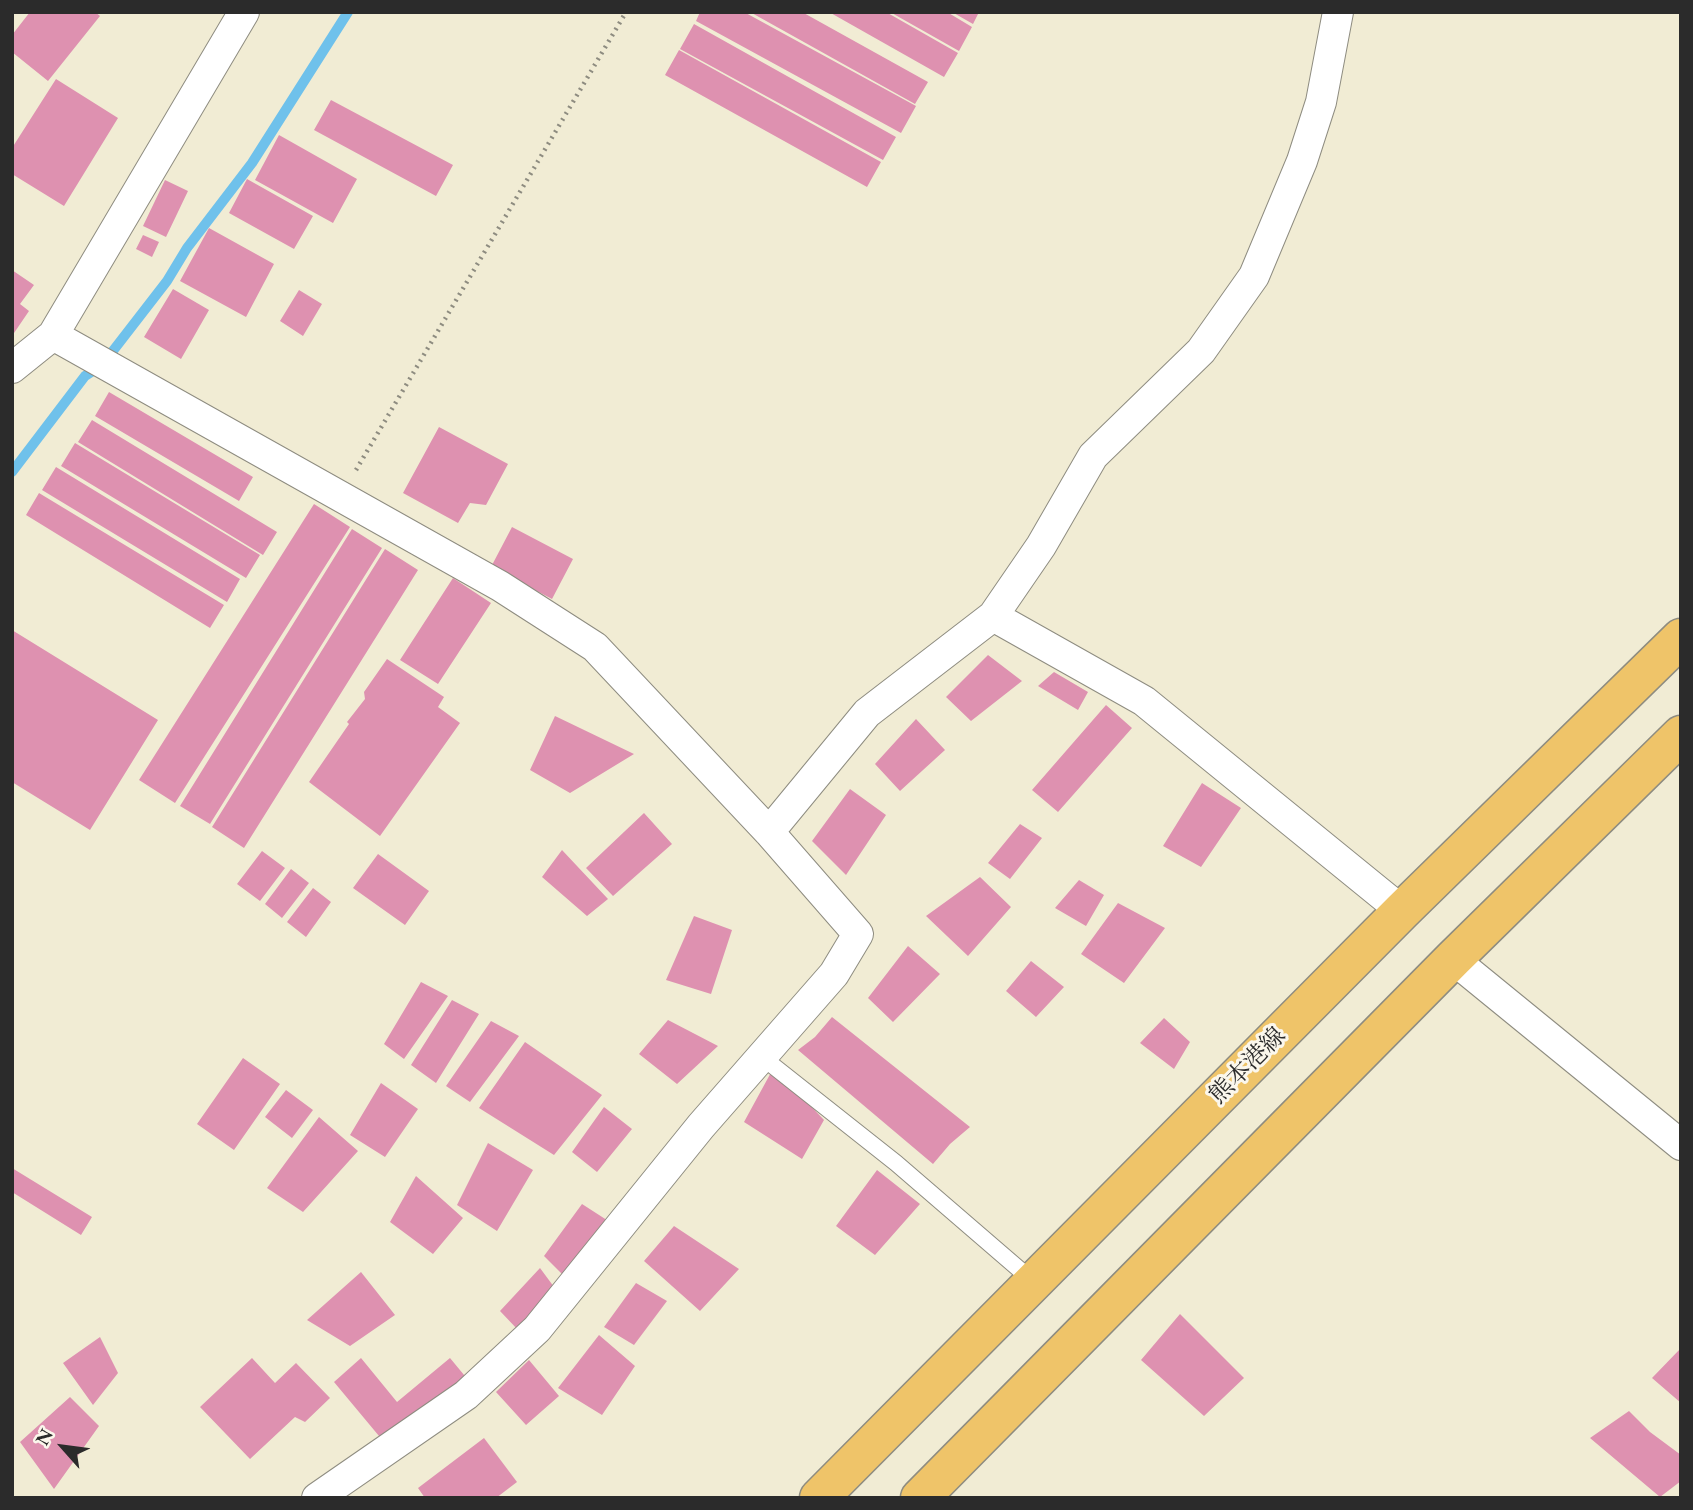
<!DOCTYPE html>
<meta charset="utf-8">
<style>
body{margin:0}
#map{position:relative;width:1693px;height:1510px;overflow:hidden;background:#f1ecd4;font-family:"EB Garamond",serif}
canvas{display:block}
.frame{position:absolute;inset:0;border:14px solid #2b2b2b;pointer-events:none}
.north{position:absolute;left:28px;top:1412px;width:70px;height:70px;-webkit-text-stroke:5px #fbf7ec;paint-order:stroke;rotate:298deg;font-size:19px;font-weight:700;line-height:28px;text-align:center;color:#2b2b2b}
.north::after{content:'';display:block;margin:auto;width:24px;height:32px;background:#2b2b2b;clip-path:polygon(50% 0,100% 100%,50% 72%,0 100%)}
</style>
<div id="map">
<canvas width="1693" height="1510"></canvas>
<div class="frame"></div>
<div class="north">N</div>
</div>
<script>
const ctx = document.querySelector('canvas').getContext('2d');
ctx.lineJoin = 'round';
function strokePath(path, color, width, dash) { ctx.strokeStyle = color; ctx.lineWidth = width; ctx.lineCap = dash ? 'butt' : 'round'; ctx.setLineDash(dash || []); ctx.stroke(path); }
function fillPath(path, color) { ctx.fillStyle = color; ctx.fill(path, 'evenodd'); }
function write(font, color, halo, rows, align = 'center') {
  ctx.font = font + ' "EB Garamond","Noto Serif JP",serif'; ctx.lineWidth = 6; ctx.setLineDash([]); ctx.textBaseline = 'middle'; ctx.strokeStyle = halo; ctx.fillStyle = color; for (const [text, x, y, turn = 0] of rows) {
    ctx.save(); ctx.translate(x, y); ctx.rotate((+turn || 0) * Math.PI / 180); ctx.textAlign = isNaN(turn) ? turn : align; if (halo) ctx.strokeText(text, 0, 0); ctx.fillText(text, 0, 0); ctx.restore();
  }
}
const stream = new Path2D(`
 M12,472l73,-96 17,-11 65,-84 20,-33 65,-85 96,-151`);
const building = new Path2D(`
 M30,12h65l5,4 -52,65 -36,-29v-17z
 M700,12h44l172,94 -15,27 -205,-112z
 M750,12h52l126,70 -13,22z
 M829,12h57l72,41 -14,24z
 M890,12h57l25,15 -13,24z
 M952,12h27l-6,12z
 M694,24l202,113 -13,23 -203,-111z
 M679,50l202,112 -14,25 -202,-112z
 M56,79l62,39 -54,88 -52,-32v-26z
 M331,100l122,65 -17,31 -122,-66z
 M279,135l78,44 -24,44 -78,-43z
 M247,179l66,37 -19,33 -65,-36z
 M165,180l23,11 -22,46 -23,-11z
 M209,228l65,36 -28,53 -66,-36z
 M143,235l16,7 -7,15 -16,-8z
 M12,270l22,15 -14,19 9,7 -17,25z
 M173,289l36,21 -28,49 -37,-22z
 M299,290l23,14 -19,32 -23,-15z
 M109,392l144,85 -14,24 -144,-85z
 M92,420l185,112 -14,23 -185,-113z
 M439,427l69,37 -22,41 -16,-2 -12,20 -55,-30z
 M75,443l185,112 -14,23 -185,-112z
 M56,467l184,112 -13,23 -185,-112z
 M39,493l185,112 -14,23 -184,-113z
 M314,504l36,23 -175,276 -36,-23z
 M512,527l61,32 -21,40 -61,-32z
 M352,529l30,19 -172,276 -30,-18z
 M385,549l33,21 -174,278 -32,-21z
 M453,578l38,25 -53,81 -38,-24z
 M12,630l146,90 -68,110 -78,-48z
 M988,655l34,26 -51,40 -25,-24z
 M387,659l57,38 -6,10 22,16 -80,113 -71,-54 40,-58 -2,-2 18,-23 -1,-7z
 M1054,672l34,20 -10,18 -40,-24z
 M1106,705l26,23 -74,84 -26,-22z
 M555,716l79,38 -64,39 -40,-23z
 M916,719l29,31 -45,41 -25,-27z
 M1202,783l39,25 -40,59 -38,-21z
 M850,789l36,26 -40,60 -34,-34z
 M644,813l28,31 -59,52 -27,-28z
 M1020,824l22,14 -32,41 -22,-16z
 M562,850l46,49 -21,17 -45,-39z
 M262,851l23,17 -25,33 -23,-17z
 M378,854l51,37 -24,34 -52,-37z
 M291,869l18,14 -27,35 -17,-14z
 M980,877l31,30 -43,49 -42,-40z
 M1079,880l25,15 -18,31 -31,-18z
 M313,888l18,14 -25,35 -19,-15z
 M1118,903l47,25 -41,55 -43,-29z
 M694,916l38,14 -21,64 -45,-14z
 M908,946l32,28 -47,48 -25,-24z
 M1031,961l33,26 -28,30 -30,-26z
 M421,982l27,14 -44,63 -20,-15z
 M452,1000l27,14 -43,69 -25,-18z
 M832,1017l138,110 -20,17 -17,20 -135,-114 17,-13z
 M1164,1018l26,24 -16,27 -34,-26z
 M668,1020l50,26 -41,38 -38,-30z
 M491,1021l28,15 -49,66 -24,-16z
 M525,1042l77,53 -48,60 -75,-47z
 M243,1058l37,26 -46,66 -37,-26z
 M774,1067l50,53 -22,39 -58,-37z
 M381,1083l37,26 -33,48 -35,-22z
 M286,1090l27,20 -21,28 -27,-21z
 M604,1107l28,22 -35,43 -25,-20z
 M319,1117l39,34 -55,61 -36,-24z
 M488,1143l45,27 -36,61 -40,-26z
 M12,1168l80,49 -11,18 -69,-43z
 M877,1170l43,34 -45,51 -39,-29z
 M416,1176l47,42 -30,36 -43,-32z
 M582,1204l31,20 -46,55 -23,-23z
 M674,1226l65,43 -39,42 -56,-50z
 M540,1268l17,23 -38,40 -19,-20z
 M361,1272l34,43 -45,31 -43,-26z
 M636,1283l31,18 -33,44 -30,-18z
 M1180,1314l64,64 -40,38 -63,-56z
 M599,1335l36,31 -33,49 -44,-27z
 M100,1337l18,36 -25,32 -30,-42z
 M1681,1348v55l-29,-25z
 M252,1358l23,25 21,-20 34,35 -25,24 -10,-5 -45,42 -50,-52z
 M361,1358l36,44 53,-44 19,23 -80,67 -55,-66z
 M529,1360l30,36 -33,29 -30,-33z
 M70,1397l29,29 -45,63 -34,-47z
 M1629,1411l21,21 31,23v26l-21,16 -70,-59z
 M484,1438l33,44 -21,16h-71l-7,-10z`);
const path = new Path2D(`
 M356,470l270,-458`);
const service = new Path2D(`
 M762,1057l134,106 138,119`);
const minor = new Path2D(`
 M53,335l447,251 95,61 174,185 89,102 -24,40 -133,152 -164,203 -71,66 -149,103
 M12,368l41,-33 191,-323
 M993,616l151,85 258,210
 M769,832l98,-119 126,-97 48,-70 52,-90 108,-105 53,-75 48,-115 19,-59 17,-90
 M1453,959l228,186`);
const primary = new Path2D(`
 M819,1498l583,-587 279,-273
 M920,1498l533,-539 228,-224`);
const streetNames = [
 ["熊本港線",1248,1066,-45]
];
strokePath(stream, '#6fc1eb', 10);
fillPath(building, '#de91b0');
strokePath(service, '#8e8c80', 18);
strokePath(minor, '#8e8c80', 32);
strokePath(primary, '#8e8c80', 41);
strokePath(path, '#8e8c80', 4.5, [2, 5]);
strokePath(service, '#fff', 16);
strokePath(minor, '#fff', 30);
strokePath(primary, '#efc469', 38);
write('24px', '#2b2b2b', '#fbf7ec', streetNames);
</script>
